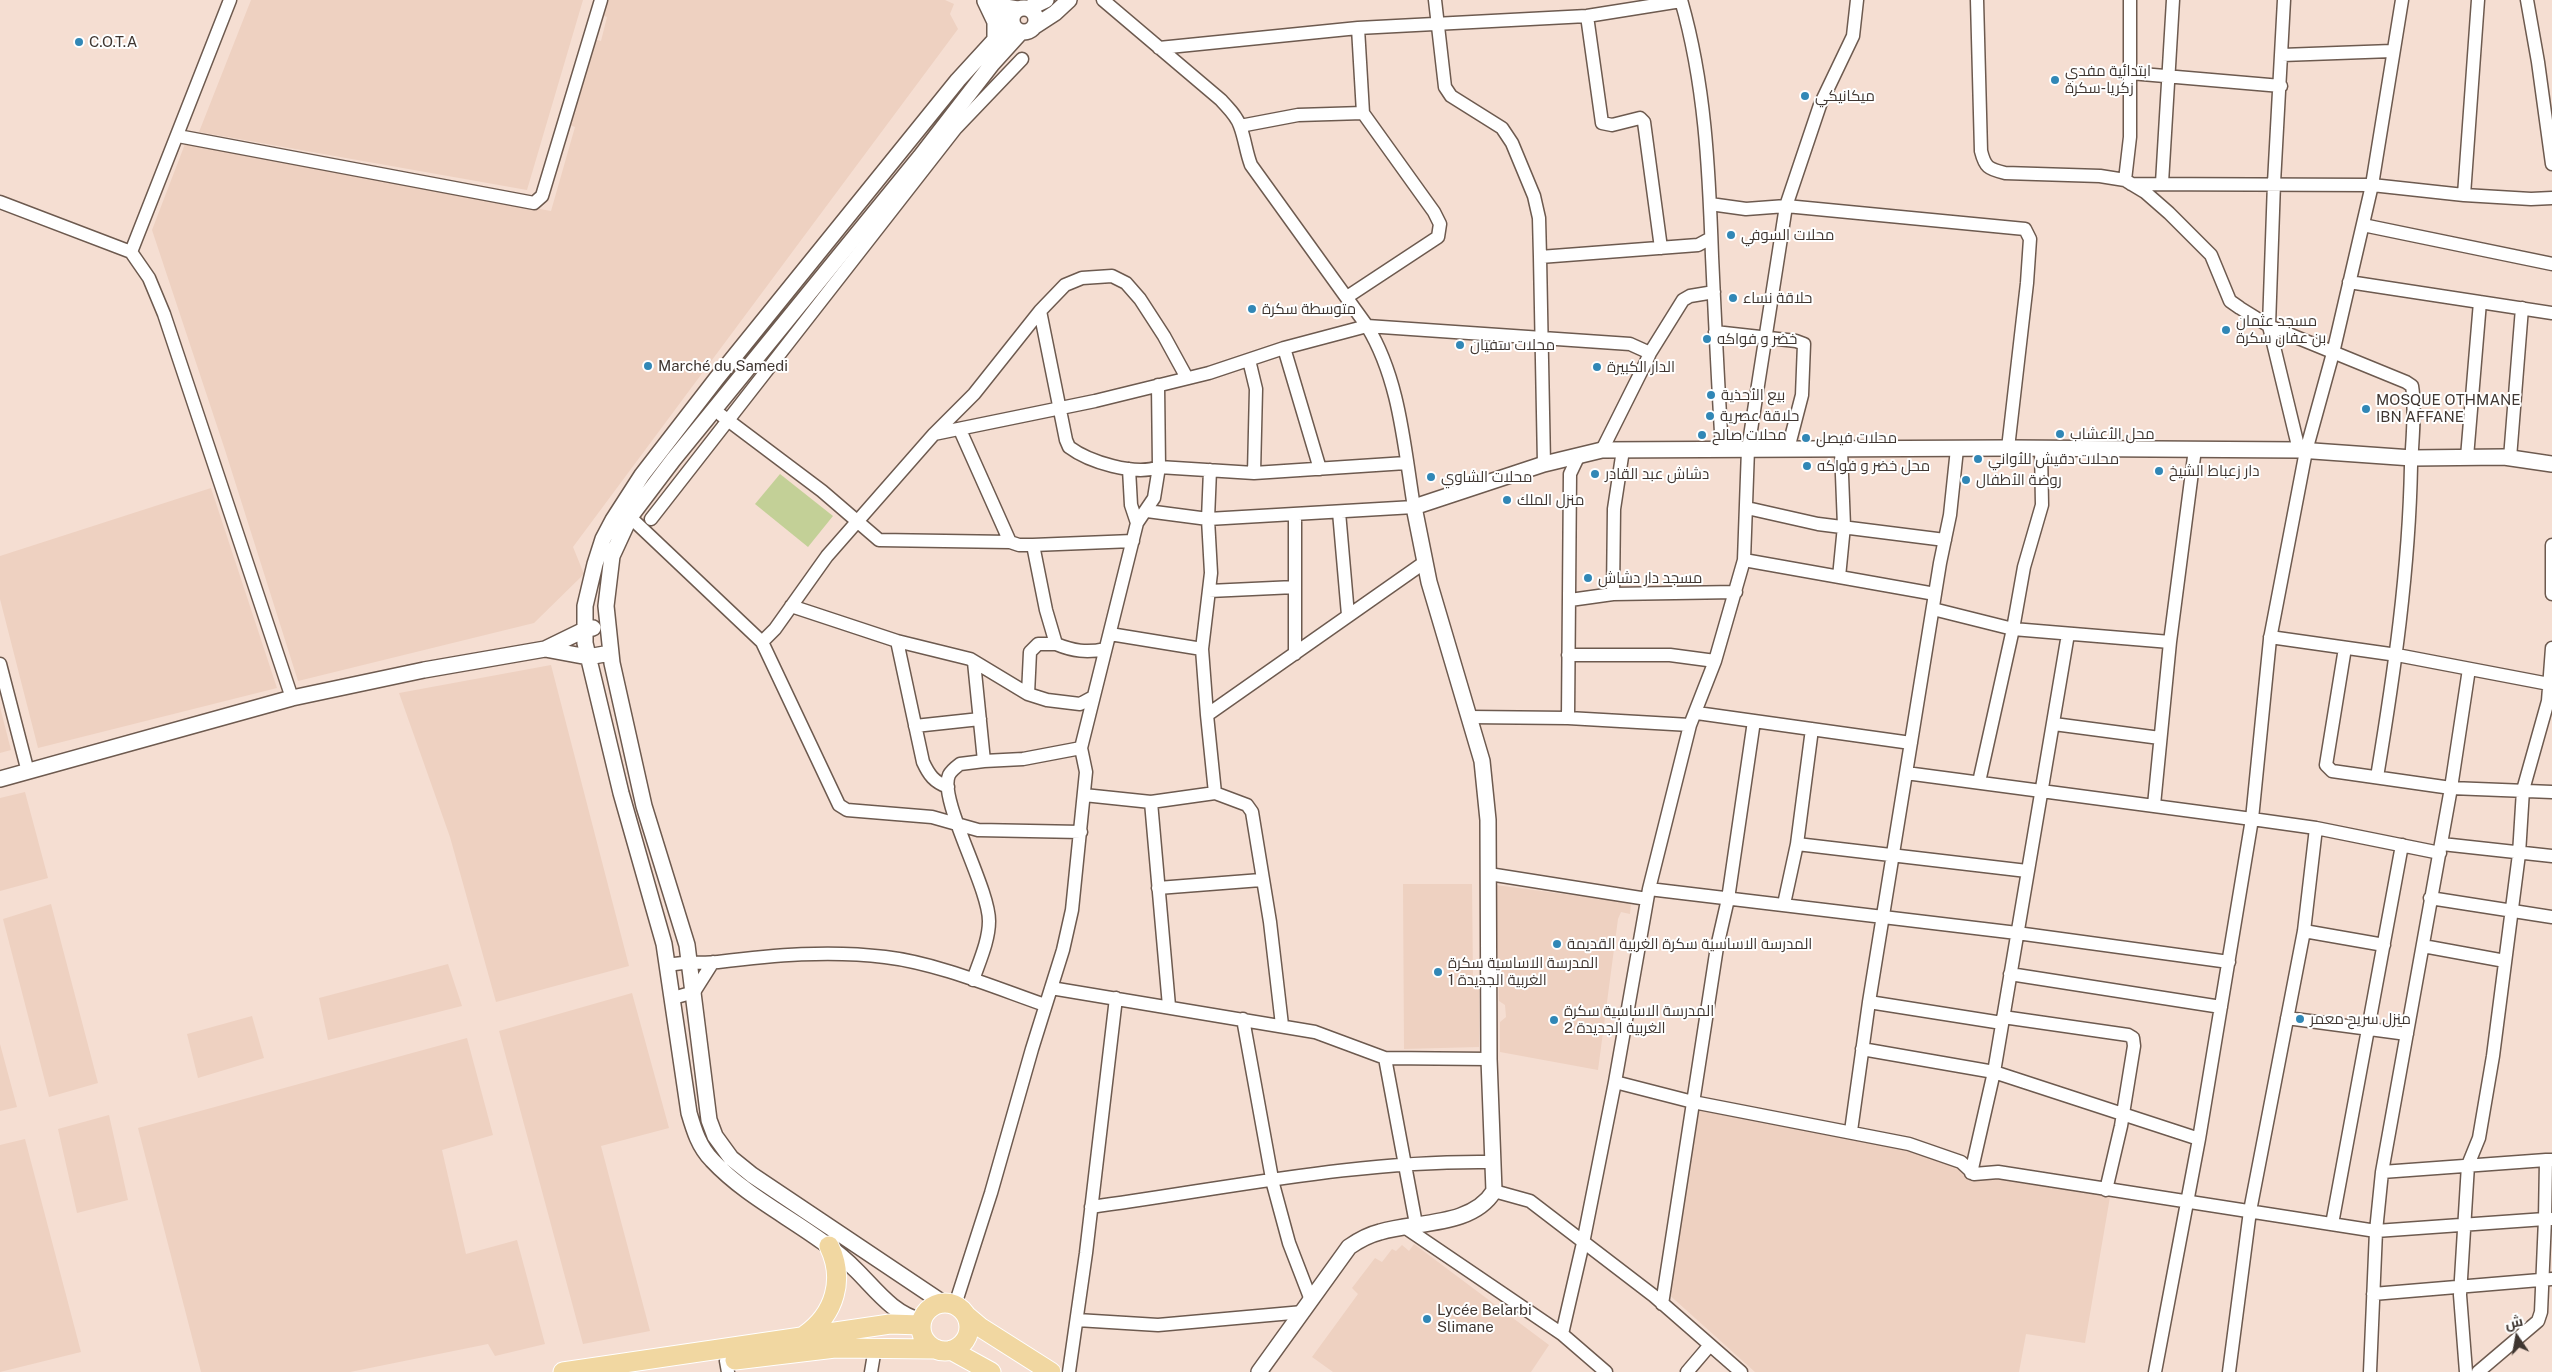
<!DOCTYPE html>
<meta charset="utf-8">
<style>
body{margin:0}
#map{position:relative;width:2552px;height:1372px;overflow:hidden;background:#f5ded2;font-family:"Public Sans",Cairo,sans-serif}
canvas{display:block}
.north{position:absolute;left:2492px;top:1312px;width:50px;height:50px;-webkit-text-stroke:4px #fff;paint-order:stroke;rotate:348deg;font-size:14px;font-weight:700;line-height:20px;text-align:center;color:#3f3631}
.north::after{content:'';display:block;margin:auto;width:18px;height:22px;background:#3f3631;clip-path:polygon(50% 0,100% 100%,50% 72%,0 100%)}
</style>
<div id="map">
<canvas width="2552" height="1372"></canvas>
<div class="north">ش</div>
</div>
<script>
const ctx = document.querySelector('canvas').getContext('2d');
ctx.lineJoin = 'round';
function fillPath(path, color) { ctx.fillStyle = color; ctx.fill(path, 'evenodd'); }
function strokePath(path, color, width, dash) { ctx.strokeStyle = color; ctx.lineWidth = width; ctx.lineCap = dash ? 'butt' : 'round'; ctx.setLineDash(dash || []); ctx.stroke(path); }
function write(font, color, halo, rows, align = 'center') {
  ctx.font = font + ' "Public Sans",Cairo,sans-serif'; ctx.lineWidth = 4; ctx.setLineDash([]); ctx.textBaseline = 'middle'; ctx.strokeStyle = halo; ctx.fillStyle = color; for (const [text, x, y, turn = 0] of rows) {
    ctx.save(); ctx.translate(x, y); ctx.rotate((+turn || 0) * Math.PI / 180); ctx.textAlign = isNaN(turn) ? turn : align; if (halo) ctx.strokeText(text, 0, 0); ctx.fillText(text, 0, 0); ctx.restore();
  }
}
const built = new Path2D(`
 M251,0h332l-56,190 -328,-58z
 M602,0h343l9,4 -4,10 8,15 -385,518 11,27 -50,49 -236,58 -73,-231 -73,-220 33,-86 366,67 24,-84 -9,-3 24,-86 11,3 6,-24 -9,-3z
 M211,488l66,200 -239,60 -38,-149v-43z
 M551,665l78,301 -133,36 -46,-165 -51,-144z
 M0,707l11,43 -11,3z
 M25,792l23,86 -48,13v-93z
 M1403,884h69l1,97 6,6v60l-75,2z
 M1496,885l135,18 -1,11 -9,-2 -3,7 -20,151 -98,-18v-30l6,-5 -1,-12 -6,-4z
 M51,904l47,179 -49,14 -46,-178z
 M448,964l14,42 -134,34 -9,-42z
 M632,993l37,135 -68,18 49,185 -67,13 -84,-313z
 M252,1016l12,42 -66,20 -11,-44z
 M467,1038l26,97 -51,15 24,104 51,-14 28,104 -50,12 -7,-12 -138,28h-149l-63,-244z
 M0,1044l17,63 -17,4z
 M1696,1105l152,27 116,33 3,9 144,17 -26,152 -59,-9 -7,38h-264l-90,-81z
 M109,1115l19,85 -51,13 -19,-84z
 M25,1139l56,213 -81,20v-227z
 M1414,1244l135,101 -18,27h-198l-21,-15 46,-63 -6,-6 23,-30 7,4 10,-13 4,2 6,-6 7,6z`);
const green = new Path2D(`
 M780,474l53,42 -25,31 -53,-43z`);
const minor = new Path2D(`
 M1103,0l118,100c7,8 16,16 19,26 5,13 6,26 11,39l116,161c33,54 37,121 47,181l-206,12 -61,-8
 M1435,0l10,87 6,9 51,32 10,15 22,53 5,22 1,39 4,207
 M1681,0c24,83 28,169 31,256 3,64 6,129 10,193
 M1977,0l4,151c4,16 7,18 24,22l95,3 25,4 20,12 24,21 42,42 19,46 10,7 29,18 137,56 6,4c4,23 0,56 -1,80 -2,105 -17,208 -34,311
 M2284,0l-10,183 -5,143 30,124
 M2527,0l11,62 14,102
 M987,2l16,13 9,4
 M992,6l11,-1 18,3
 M1587,16l15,107 10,2 28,-7 4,4 17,126
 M1159,48l199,-20 229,-12 94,-15
 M2282,55l110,-4
 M2130,73l151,13
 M1240,126l58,-11 65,-2
 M178,136l356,67 8,-7 59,-196
 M2125,180l5,-43v-137
 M2162,183l11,-183
 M2131,184l241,1 92,10 67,4 21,-1
 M2464,195l14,-195
 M0,202l131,50 18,26 15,36 128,384
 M1710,204l36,5 40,-3 239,23 5,10 -3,44 -19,165
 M2363,225l189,39
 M131,252l99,-252
 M1540,257l158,-12 13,-7
 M2349,282l203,31
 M1347,297l91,-60 2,-13 -6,-12 -71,-99 -5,-85
 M1040,311l26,129 3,7c20,15 66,29 90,20l95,6 152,-10
 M1715,332l81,9 8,3 -2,51 -14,54
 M1284,348l36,121
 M1650,353l33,-53 7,-4 24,-4
 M1249,360l7,29 -2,84
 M721,415l101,76 57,49 131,2
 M960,430l50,112 9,3h14l13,65 10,34c17,7 31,9 49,5
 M934,434l40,-40 66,-83 25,-26 17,-7 30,-2 14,7 14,16 24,37 23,42
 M2467,457l13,-155
 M2510,458l12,-150
 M1129,469l2,36 6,18
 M1210,470l-2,49 3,54 -9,76 5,66 218,-153
 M1747,508l71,16 127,16
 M1339,512l9,103
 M630,517l132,125 13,-13 52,-73 107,-122 161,-33 114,-28 75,-25 83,-22 263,18 20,9 -4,9 -44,88
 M651,519l305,-391 66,-69
 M1033,545l100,-4
 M2552,545v49
 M1744,560l191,34
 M1839,577l5,-51 -3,-76
 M1209,591l86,-4
 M1613,594l1,-85 9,-59
 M1570,600l43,-6 123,-2
 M791,606l106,35 73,18 58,35 19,6 33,4 13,-7
 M1933,609l80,20 157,13
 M1110,634l92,15
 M2270,637l127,18 152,29
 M897,641l26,121c6,13 11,20 25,25
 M762,642l77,163 8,5 85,7 46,13 103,2
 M2345,648l-19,117 6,6 119,17 18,-119
 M1295,654v-139
 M1568,655h102l45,6
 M974,662l10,99 39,-2 58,-11
 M0,664l28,108
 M1028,694l2,-42 8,-8h18
 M1697,713l214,30
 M1207,715l8,78
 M1469,717l99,1 122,7
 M1568,718l2,-244 9,-19
 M2054,724l106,14
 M915,726l65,-7
 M1906,773l346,46 64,9 124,25
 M1979,782l34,-153 11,-62 18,-62 -1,-57
 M1084,795l67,7 64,-9 32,12 5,7 18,110 12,103
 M1151,802l18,204
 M2154,805l16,-163 25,-193
 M1797,844l230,27
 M2442,844l110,12
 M1489,874l158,25
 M1158,888l103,-8
 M1649,889l368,44 212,29
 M2430,898l122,19
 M1784,904l13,-60 15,-115
 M2304,931l80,14
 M2423,946l82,15
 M669,965c18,-4 32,-1 49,-3 56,-7 111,-12 167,-5 52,6 111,31 160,48
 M2010,974l211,33
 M973,980c6,-18 16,-39 16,-59 0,-34 -51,-122 -40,-146 2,-4 7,-8 11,-11l24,-3
 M1051,988l264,44 70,26 31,166
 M673,998l21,-6 19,-30
 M1869,1002l133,21
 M2003,1017l125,18 5,3 1,8 -13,80 -15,64
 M2287,1018l120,16
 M1243,1019l30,165 16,59 22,57
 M1862,1049l132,23 205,67
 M1385,1058l104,1
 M1615,1082l78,20 216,42 52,18 13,12 24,-2 378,59 169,-12 1,-59h6
 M1851,1131l18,-129 71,-439 10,-48 7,-66
 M2382,1172l164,-12
 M1971,1173l23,-101 74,-438
 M1494,1191l36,10 124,95 87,76
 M1091,1207c133,-18 266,-47 400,-45
 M2332,1224l70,-379
 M1403,1226l159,108 44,38
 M2373,1294l179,-15
 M1662,1304l55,-357 11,-48 26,-178
 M955,1305l36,-112 41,-144 31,-99 9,-40 14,-138 -5,-24 56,-225 17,-25 5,-31 -1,-82
 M1077,1320l81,5 145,-13
 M1562,1334l21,-91 32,-161 34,-193 41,-164 25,-64 29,-101 4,-111 38,-243 34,-101 33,-69 4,-36
 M726,1361l2,11
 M871,1372l4,-24
 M1069,1372l17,-119 30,-255
 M1687,1372l23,-27
 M2155,1372l44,-233 53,-320 18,-180 36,-188 27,-98 39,-168 30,-185
 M2229,1372l21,-161 54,-280 12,-103
 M2370,1372l6,-141 6,-59 69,-384 101,4
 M2466,1372l-6,-77 8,-130 11,-27 14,-82 26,-202 4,-64 25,-89 4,-53
 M2478,1372l60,-51 3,-9 4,-93h7`);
const tertiary = new Path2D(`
 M985,1l10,21v16
 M1012 20a12 12 0 1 1 24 0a12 12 0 1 1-24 0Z
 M1029,8l17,-8
 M1035,26l20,-13 14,-13
 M545,649l43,8 22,-4
 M0,779l292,-81 132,-28 121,-21 39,-19 9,-2
 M943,1303l-191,-128 -21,-17 -16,-22 -6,-16 -22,-175 -43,-139 -32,-143 -6,-57 6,-50 18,-39 43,-57 247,-303 72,-93 29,-32
 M922,1321c-29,-7 -45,-30 -65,-50 -43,-44 -103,-66 -145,-111 -13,-13 -18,-30 -23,-47l-25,-169 -43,-151 -36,-150v-37l10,-42 8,-25 10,-19 29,-45 75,-97 241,-298 54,-59
 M1259,1372l90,-125c10,-7 19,-12 31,-15 36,-11 92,-5 114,-41l-5,-132 -1,-239 -6,-59 -53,-179 -15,-75 130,-43 58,-14 406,-2 291,2 113,8 92,-1 48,7`);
const primary = new Path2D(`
 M921 1327a24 24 0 1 1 48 0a24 24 0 1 1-48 0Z
 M967,1316l13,11 71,45
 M805,1335c30,-21 40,-56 24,-89
 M951,1350l40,22
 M735,1360l100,-12 101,1
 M563,1372l327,-48 31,1`);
const markers = [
 [79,42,5,"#3187b6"],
 [2055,80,5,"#3187b6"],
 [1805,96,5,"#3187b6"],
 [1731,235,5,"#3187b6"],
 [1733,298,5,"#3187b6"],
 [1252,309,5,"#3187b6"],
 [2226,330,5,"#3187b6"],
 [1707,339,5,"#3187b6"],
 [1460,345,5,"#3187b6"],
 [648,366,5,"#3187b6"],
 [1597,367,5,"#3187b6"],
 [1711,395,5,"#3187b6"],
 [2366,409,5,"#3187b6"],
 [1710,416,5,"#3187b6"],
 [2060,434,5,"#3187b6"],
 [1702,435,5,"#3187b6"],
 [1806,438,5,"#3187b6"],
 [1978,459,5,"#3187b6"],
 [1807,466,5,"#3187b6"],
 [2159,471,5,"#3187b6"],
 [1595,474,5,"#3187b6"],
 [1431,477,5,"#3187b6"],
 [1966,480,5,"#3187b6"],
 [1507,500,5,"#3187b6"],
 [1588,578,5,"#3187b6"],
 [1557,944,5,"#3187b6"],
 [1438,972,5,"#3187b6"],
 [2300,1019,5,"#3187b6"],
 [1554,1020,5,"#3187b6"],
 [1427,1319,5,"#3187b6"]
];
const poiNames = [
 ["C.O.T.A",89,42],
 ["ابتدائية مفدي",2065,71],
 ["زكريا-سكرة",2065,88],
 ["ميكانيكي",1815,96],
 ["محلات السوفي",1741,235],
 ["حلاقة نساء",1743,298],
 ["متوسطة سكرة",1262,309],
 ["مسجد عثمان",2236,321],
 ["بن عفان سكرة",2236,338],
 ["خضر و فواكه",1717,339],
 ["محلات سفيان",1470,345],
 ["Marché du Samedi",658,366],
 ["الدار الكبيرة",1607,367],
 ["بيع الأحذية",1721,395],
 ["MOSQUE OTHMANE",2376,400],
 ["IBN AFFANE",2376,417],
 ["حلاقة عصرية",1720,416],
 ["محل الأعشاب",2070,434],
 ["محلات صالح",1712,435],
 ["محلات فيصل",1816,438],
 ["محلات دقيش للأواني",1988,459],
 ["محل خضر و فواكه",1817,466],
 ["دار زعباط الشيخ",2169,471],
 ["دشاش عبد القادر",1605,474],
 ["محلات الشاوي",1441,477],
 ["روضة الأطفال",1976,480],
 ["منزل الملك",1517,500],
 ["مسجد دار دشاش",1598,578],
 ["المدرسة الاساسية سكرة الغربية القديمة",1567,944],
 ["المدرسة الاساسية سكرة",1448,963],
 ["الغربية الجديدة 1",1448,980],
 ["المدرسة الاساسية سكرة",1564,1011],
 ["الغربية الجديدة 2",1564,1028],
 ["منزل سريح معمر",2310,1019],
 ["Lycée Belarbi",1437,1310],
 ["Slimane",1437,1327]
];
fillPath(built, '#eed1c1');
fillPath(green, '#c3d097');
strokePath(minor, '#6d5a4f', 15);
strokePath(tertiary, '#6d5a4f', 18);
strokePath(primary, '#fff', 21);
strokePath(minor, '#fff', 12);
strokePath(tertiary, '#fff', 15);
strokePath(primary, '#f1d7a1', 19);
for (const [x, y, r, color] of markers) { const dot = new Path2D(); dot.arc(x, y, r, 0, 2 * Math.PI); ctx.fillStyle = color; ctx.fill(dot); strokePath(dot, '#fff', 2); }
write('15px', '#3f3631', '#fff', poiNames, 'left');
</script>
